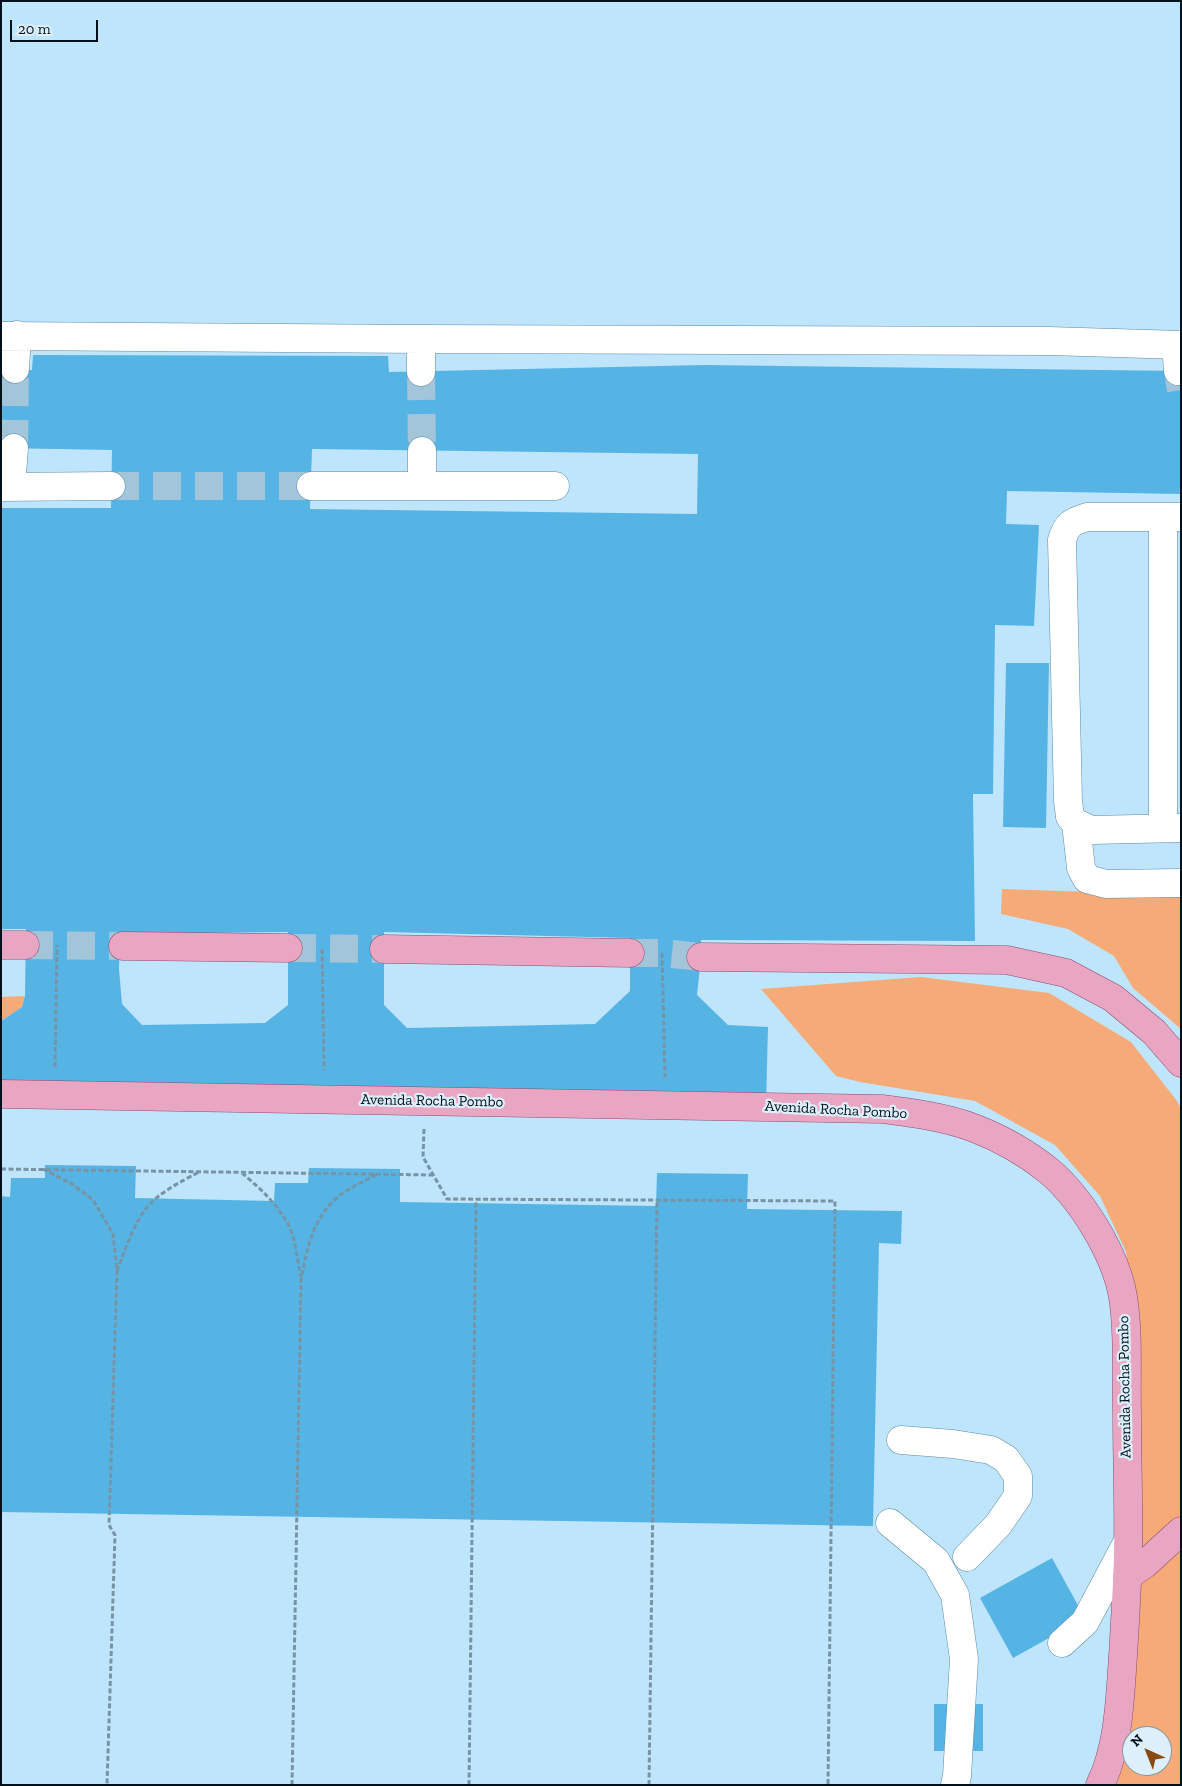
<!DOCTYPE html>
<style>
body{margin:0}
#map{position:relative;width:1182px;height:1786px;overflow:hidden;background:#bee5fc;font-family:"Zilla Slab",serif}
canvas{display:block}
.frame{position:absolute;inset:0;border:2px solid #01101a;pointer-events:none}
.north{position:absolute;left:1122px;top:1726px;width:50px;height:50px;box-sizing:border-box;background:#dceffb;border:1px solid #8496a1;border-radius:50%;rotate:316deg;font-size:14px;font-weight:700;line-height:20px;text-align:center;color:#01101a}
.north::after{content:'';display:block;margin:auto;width:18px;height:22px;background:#8a4913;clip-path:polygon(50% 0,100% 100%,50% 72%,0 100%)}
.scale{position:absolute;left:10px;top:20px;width:88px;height:22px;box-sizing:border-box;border:2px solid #01101a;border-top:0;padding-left:6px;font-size:15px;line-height:18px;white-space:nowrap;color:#01101a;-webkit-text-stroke:4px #dceffb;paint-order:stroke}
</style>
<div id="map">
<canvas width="1182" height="1786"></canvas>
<div class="frame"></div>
<div class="north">N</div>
<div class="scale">20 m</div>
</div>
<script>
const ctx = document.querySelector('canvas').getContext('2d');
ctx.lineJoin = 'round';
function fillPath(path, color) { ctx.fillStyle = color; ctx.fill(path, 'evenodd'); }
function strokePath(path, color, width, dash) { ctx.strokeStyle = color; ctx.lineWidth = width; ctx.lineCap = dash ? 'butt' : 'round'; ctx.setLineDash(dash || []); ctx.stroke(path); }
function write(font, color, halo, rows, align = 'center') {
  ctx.font = font + ' "Zilla Slab",serif'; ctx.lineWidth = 4.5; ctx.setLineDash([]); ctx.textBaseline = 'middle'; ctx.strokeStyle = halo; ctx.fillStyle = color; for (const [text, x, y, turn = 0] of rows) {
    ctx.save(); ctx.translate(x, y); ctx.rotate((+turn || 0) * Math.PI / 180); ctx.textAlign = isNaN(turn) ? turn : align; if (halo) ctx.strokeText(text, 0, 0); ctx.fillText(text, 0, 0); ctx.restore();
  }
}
const green = new Path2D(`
 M1002,889l179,6v134l-48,-41 -19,-32 -46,-27 -67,-15z
 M921,977l128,16 82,49 46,59 4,8v676h-64l11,-73 9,-375 -11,-85 -26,-56 -45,-51 -80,-44 -115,-19 -24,-6 -75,-87zM1132,1736h30v30h-30z
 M25,996l-3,11 -21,14v-24z`);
const building = new Path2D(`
 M33,355l355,1 1,16 315,-7 477,6v123l-174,-3 -1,33 33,1 -5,101 -39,-1 -2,169h-20l2,147 -274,-1v17l-4,38 31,30 40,2 -2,77 -765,-10v-73l21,-14 3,-11 1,-67h-25v-421h110l1,-58 -111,-2v-79l31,1zM312,449l386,5 -1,60 -387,-5zM288,932v73l-23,18 -123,2 -20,-21 -3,-35 1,-35zM384,932l246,6v53l-35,33 -188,4 -23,-23z
 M1006,663h43l-3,165 -43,-1z
 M45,1165l91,1 -1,32 139,3 1,-18h33l1,-15 91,1v33l256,4 1,-33 91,1 -1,35 155,2 -1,33 -22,-1 -6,283 -872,-14v-316l9,1 1,-19h34z
 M1052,1558l33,60 -72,40 -33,-60z
 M934,1704h49v47h-49z`);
const minorTunnel = new Path2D(`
 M1178,371l3,19
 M421,372l1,79
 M14,448l1,-79
 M111,486h200`);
const majorTunnel = new Path2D(`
 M25,945l98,1
 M288,948l96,1
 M630,953h32l39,4`);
const path = new Path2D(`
 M322,949l2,121
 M662,953l3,124
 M55,1067l2,-122
 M424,1129l-1,28 24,42 388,2 -7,584
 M1,1169l432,6
 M43,1169l29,15 21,16 20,34 4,37 -8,254 6,10 -8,250
 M242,1173c18,15 36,32 47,53 6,12 9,37 12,51
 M117,1271c8,-21 15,-43 28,-61 11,-16 37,-29 54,-38
 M292,1785l9,-505c6,-32 12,-63 38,-84 11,-9 26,-15 38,-22
 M469,1785l7,-585
 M649,1785l8,-585`);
const minor = new Path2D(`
 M1,336l420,3 628,2 132,4
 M1176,345l2,26
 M15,369l2,-34
 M421,372v-33
 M422,451v34
 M311,486h244
 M1,487l110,-1
 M11,487l3,-39
 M1181,517h-94c-16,5 -20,7 -25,23l6,261 2,16 6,6 15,7 90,-2
 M1076,823l5,45 6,11 19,5 75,-1
 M1163,828v-311
 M901,1440l52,4 38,6 15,9 12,17v20l-20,29 -31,32
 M890,1523l46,38 19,34 9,64 -7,117 -2,9
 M1062,1643l23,-21 43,-81`);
const major = new Path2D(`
 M1,945h24
 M123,946l165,2
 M384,949l246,4
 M701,957l306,3 59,13 47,25 41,34 27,31
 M1,1094l881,15c31,4 63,8 92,19 26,10 54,26 75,43 33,28 67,84 74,126 6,38 3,78 4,116 0,48 2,96 1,144 -1,33 -3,66 -5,99 -3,41 -4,91 -23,129
 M1127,1576l18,-12 36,-33`);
const streetNames = [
 ["Avenida Rocha Pombo",432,1101,1],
 ["Avenida Rocha Pombo",836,1110,3],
 ["Avenida Rocha Pombo",1125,1387,-91]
];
fillPath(green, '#f6aa77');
fillPath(building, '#56b4e5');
strokePath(minorTunnel, '#a2c5da', 28, [28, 14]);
strokePath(majorTunnel, '#a2c5da', 28, [28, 14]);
strokePath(minor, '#5b89a3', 29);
strokePath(major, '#8e4b6e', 29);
strokePath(path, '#7694a6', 3, [5, 2.5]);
strokePath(minor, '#fff', 28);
strokePath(major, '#e9a6c3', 28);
write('15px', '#01101a', '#dceffb', streetNames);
</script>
